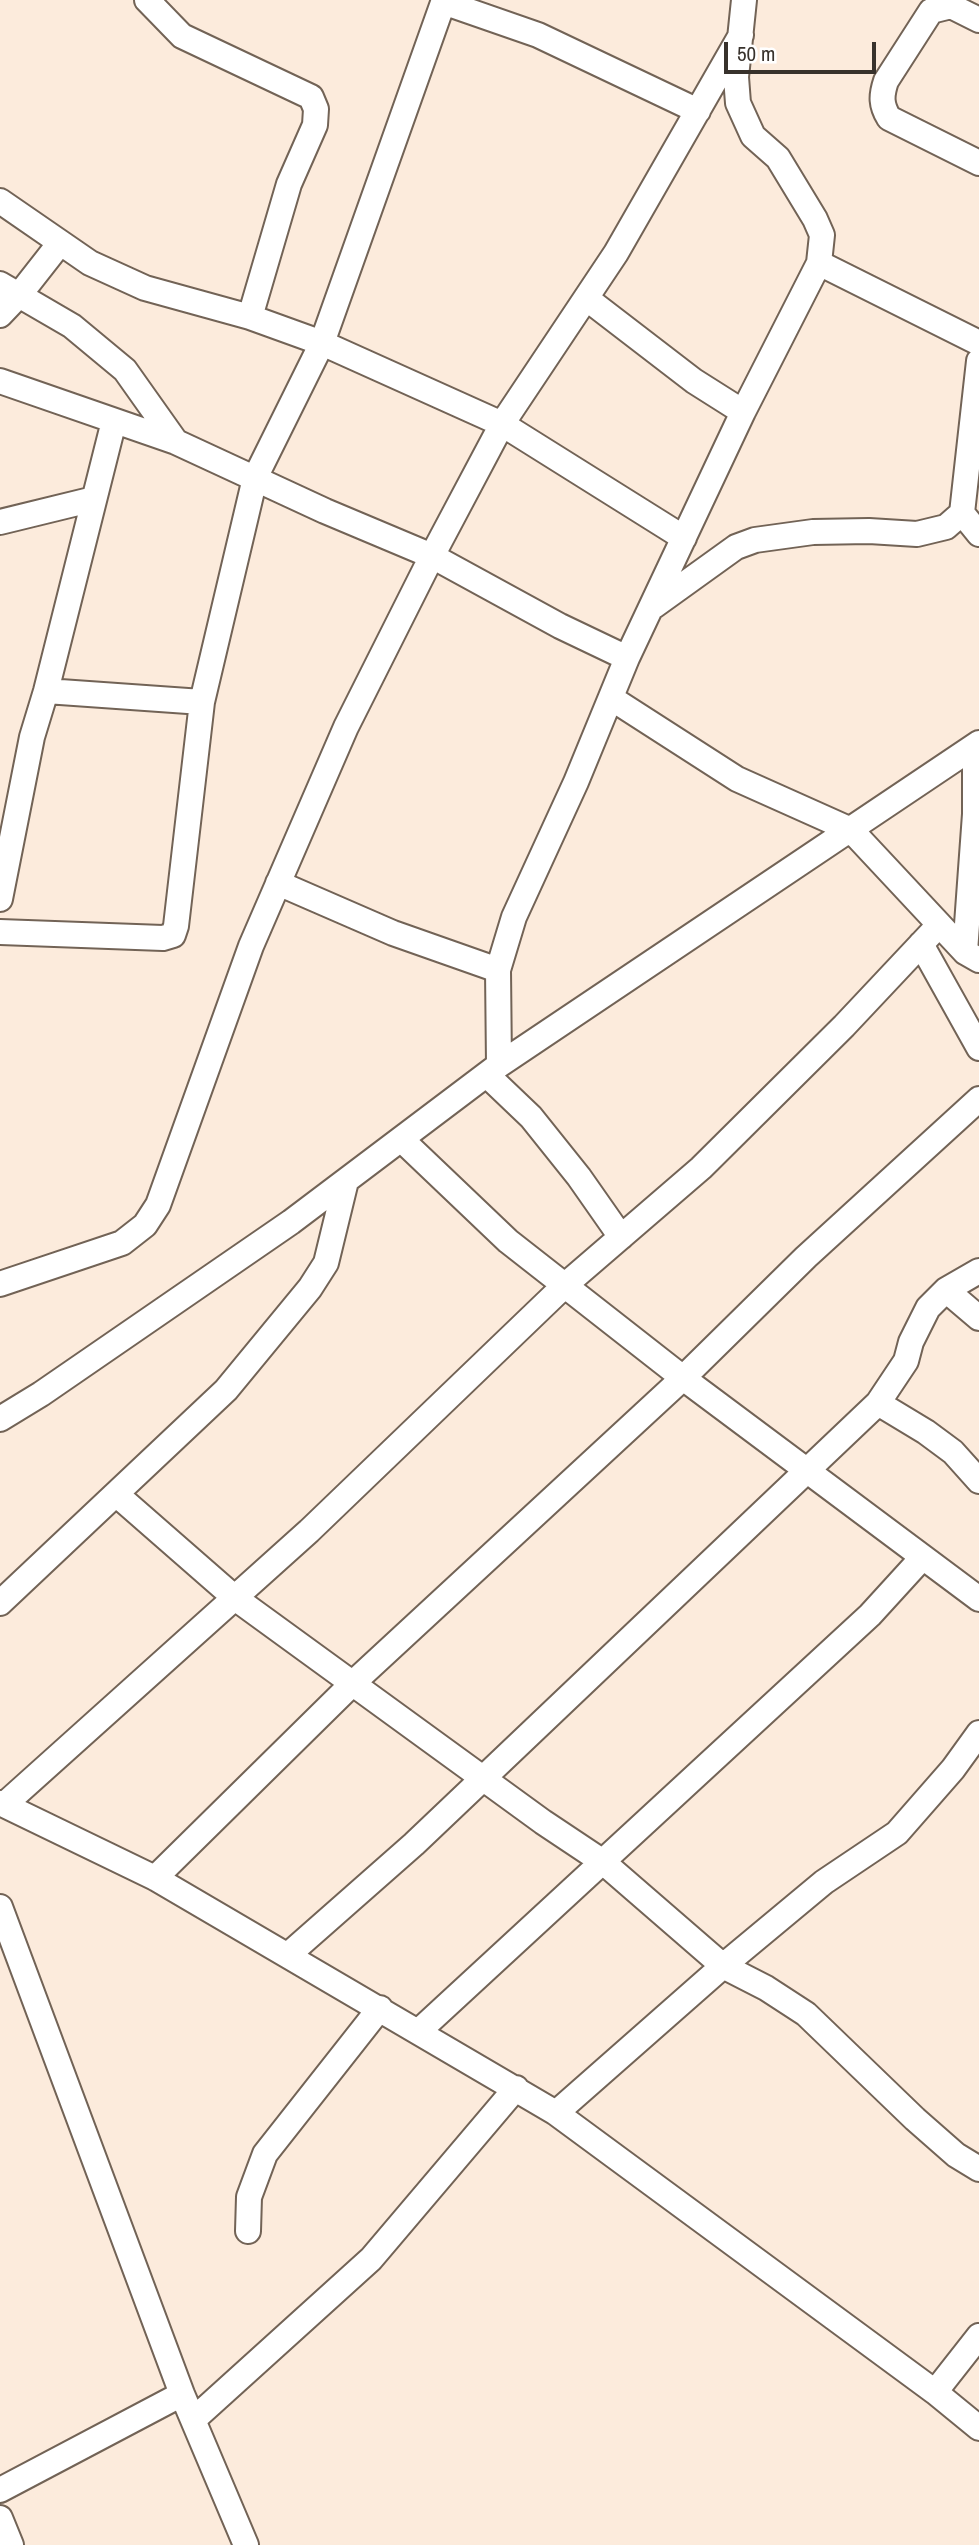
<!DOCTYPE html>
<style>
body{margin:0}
#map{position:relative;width:979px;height:2545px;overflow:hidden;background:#fcebdc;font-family:"Archivo Narrow",sans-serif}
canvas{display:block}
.scale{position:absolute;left:724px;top:42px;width:152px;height:32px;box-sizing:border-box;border:4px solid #38322c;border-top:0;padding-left:9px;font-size:21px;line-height:24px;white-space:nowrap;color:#38322c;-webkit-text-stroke:5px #fff;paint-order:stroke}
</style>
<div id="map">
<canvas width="979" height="2545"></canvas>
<div class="scale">50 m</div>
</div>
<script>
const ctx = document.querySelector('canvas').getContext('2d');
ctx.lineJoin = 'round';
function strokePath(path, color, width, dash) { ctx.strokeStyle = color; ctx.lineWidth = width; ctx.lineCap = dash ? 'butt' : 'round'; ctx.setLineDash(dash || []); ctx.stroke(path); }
const minor = new Path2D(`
 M147,0l35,36 129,61 5,12 -1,16 -26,59 -39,133
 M443,2l95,33 160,76
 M979,20l-28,-14 -20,5 -45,70c-5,15 -5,24 3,37l90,45
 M0,201l90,62 55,25 105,29 72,26 180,81 182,114
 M819,263l160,80
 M0,284l72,42 53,44 51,72
 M586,298l108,83 49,31
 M0,315l20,-21 40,-51
 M0,381l176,61 149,69 107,45 128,70 67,32
 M962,513l17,21
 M0,522l94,-23
 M654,606l82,-59 19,-7 58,-8 56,-1 48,3 29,-7 16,-14 17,-152
 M46,691l156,11
 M611,698l126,81 114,51 114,122 14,8
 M278,883l115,50 105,37
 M0,899l32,-162 14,-46 68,-270
 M0,932l163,6 10,-3 3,-9 26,-224 53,-224 67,-135 122,-343
 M921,944l58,104
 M965,952l10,-138v-68
 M499,1065l-1,-95 16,-53 62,-135 51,-124 116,-246 76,-149 3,-28 -7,-16 -37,-61 -25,-22 -15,-33 -2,-26 8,-77
 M487,1075l44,42 48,60 42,60
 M402,1140l106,101 175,137 296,221
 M0,1284l122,-41 23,-18 13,-20 93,-259 95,-219 86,-171 70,-132 114,-171 125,-218
 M946,1290l33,28
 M878,1403l48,29 27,20 26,29
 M0,1419l41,-25 250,-172 208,-157 480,-322
 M116,1494l119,104 308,224 60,40 120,104 43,22 40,26 109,105 41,36 23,14
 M0,1603l226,-213 84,-102 16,-25 20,-82
 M0,1803l155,75 401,235 379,279 44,36
 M5,1804l304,-273 255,-245 137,-118 143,-142 95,-101
 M155,1878l198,-195 330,-305 123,-121 173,-158
 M0,1907l182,487 64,151
 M288,1955l126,-111 464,-441 28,-42 5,-19 17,-34 18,-18 33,-19
 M419,2031l451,-416 52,-57
 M556,2113l167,-147 101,-84 73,-49 56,-64 26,-36
 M248,2231l1,-34 16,-43 115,-146
 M935,2392l44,-56
 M193,2420l178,-161 145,-171
 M0,2490l182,-96
 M0,2518l11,27`);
strokePath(minor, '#726356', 28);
strokePath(minor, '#fff', 24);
</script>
